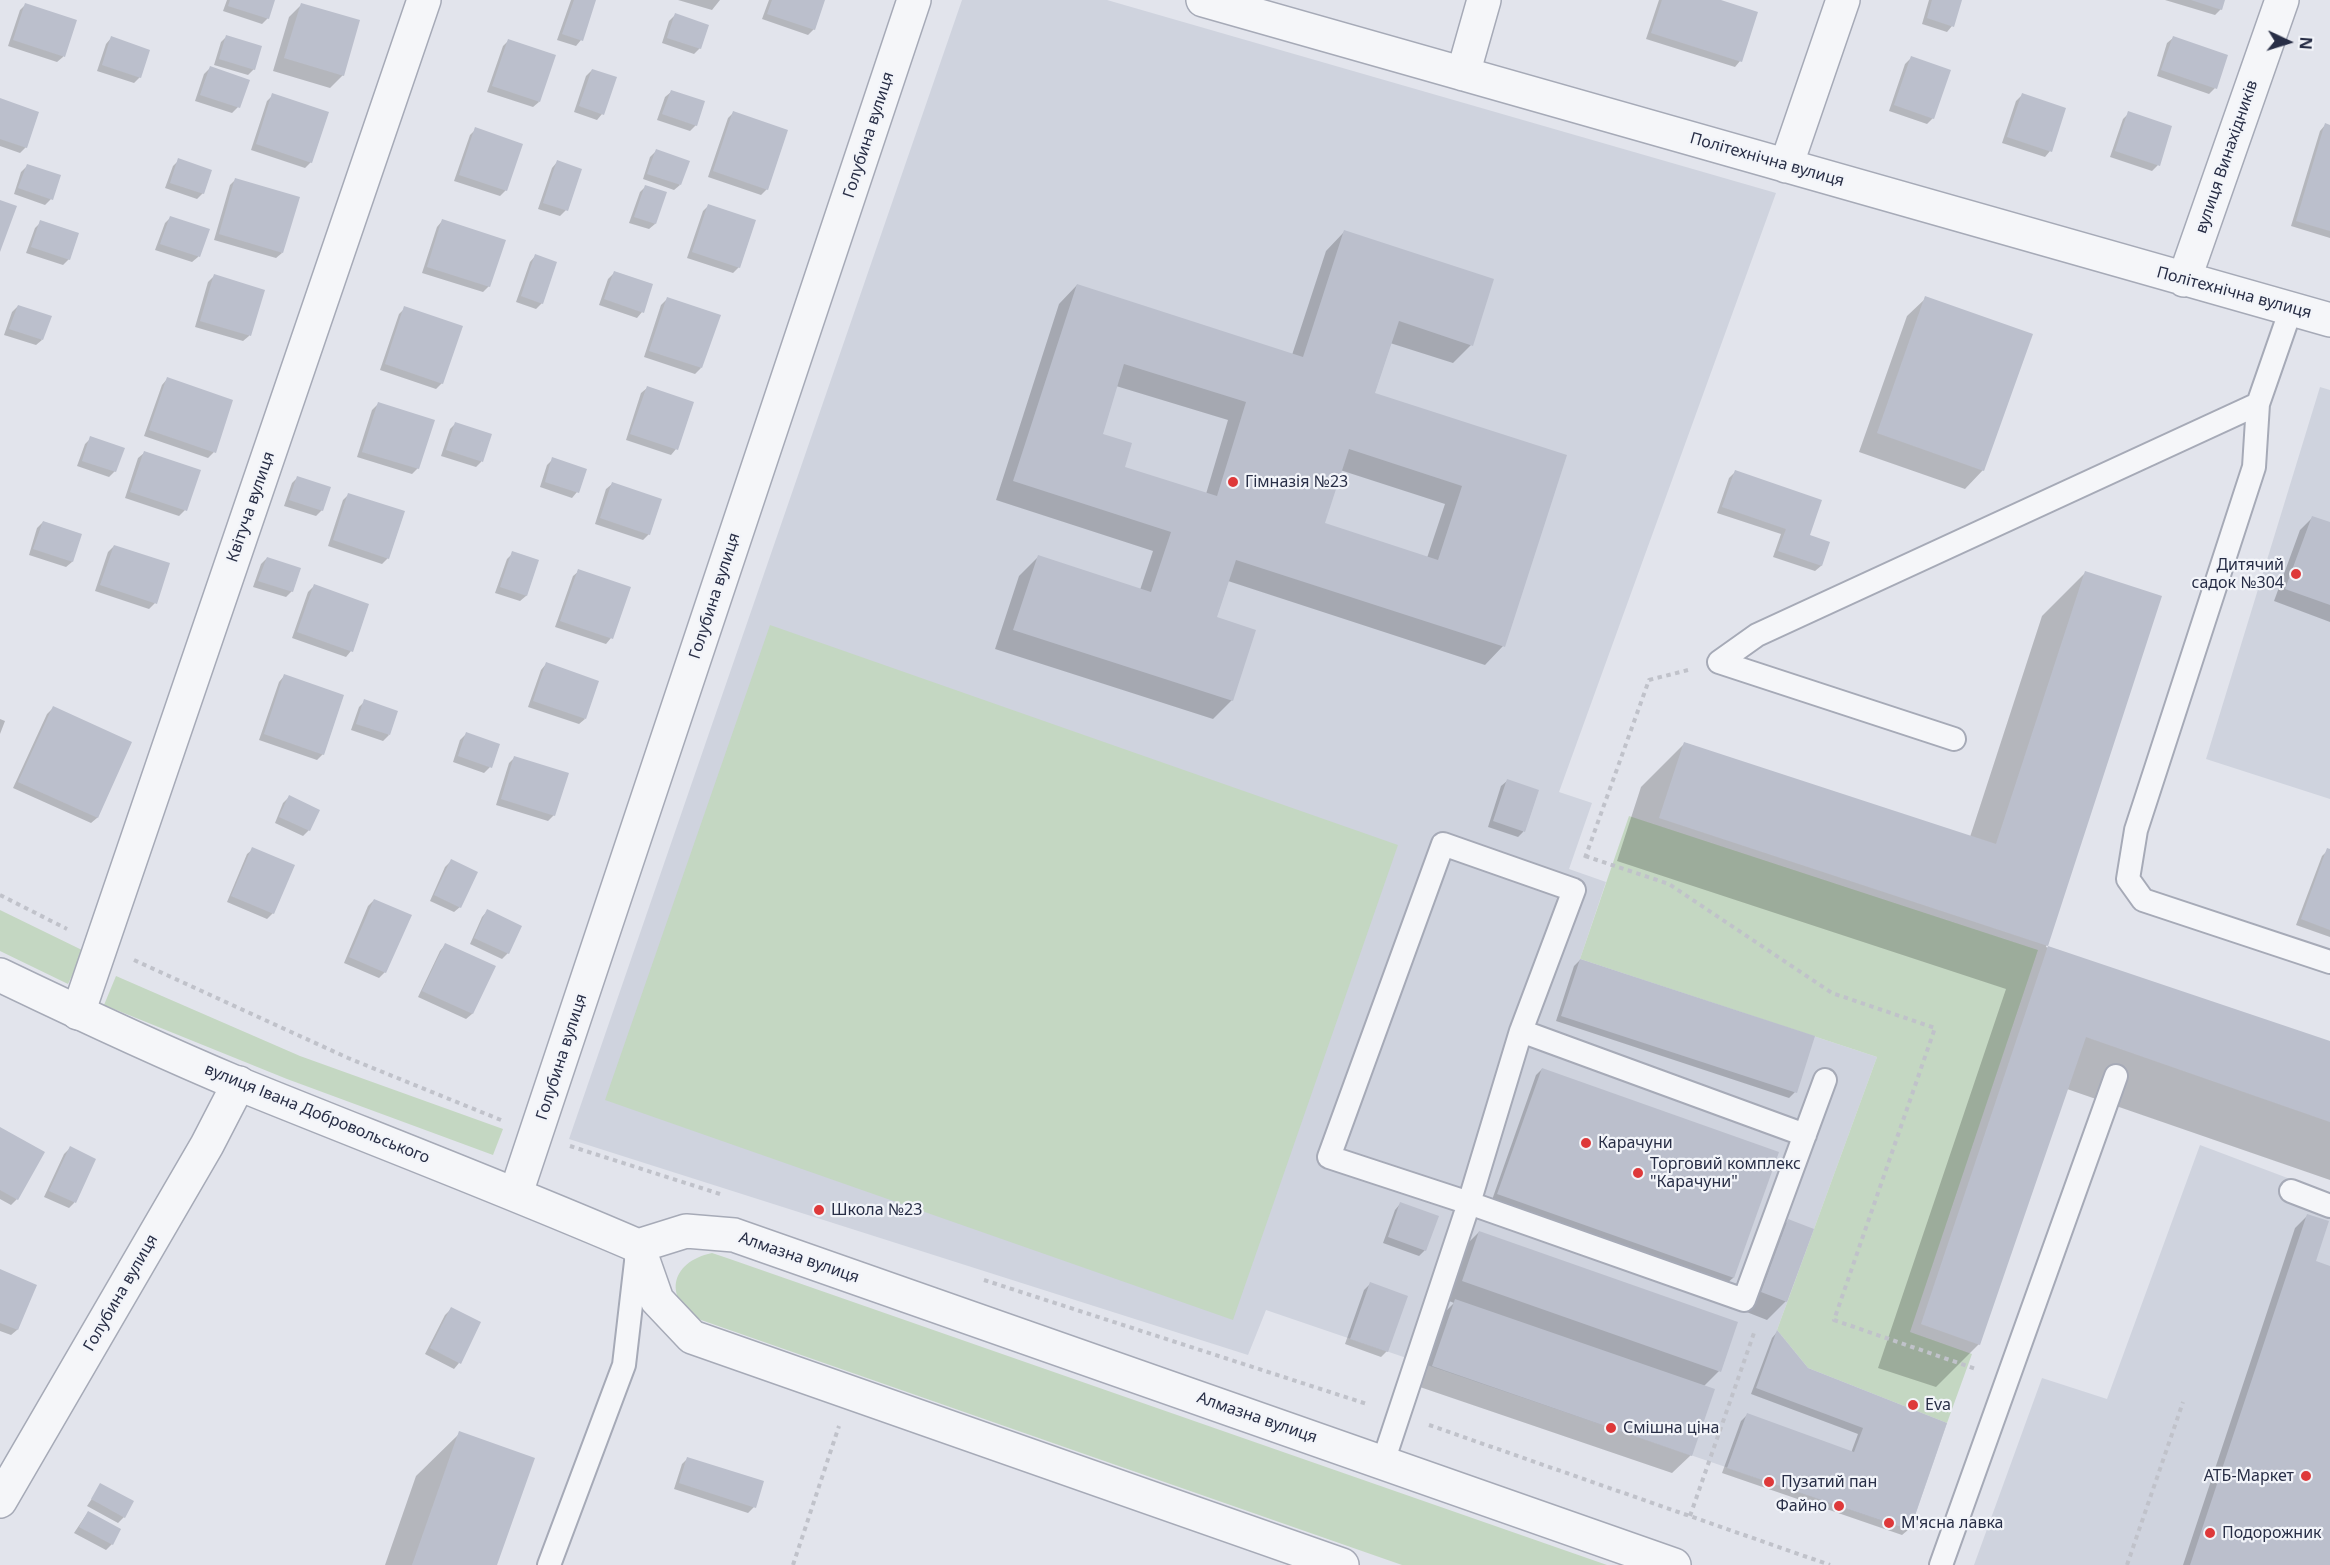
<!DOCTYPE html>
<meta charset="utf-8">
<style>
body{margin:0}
#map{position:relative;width:2330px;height:1565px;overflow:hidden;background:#e2e4ec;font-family:"Noto Sans",sans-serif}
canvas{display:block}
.north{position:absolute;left:2258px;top:12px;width:60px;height:60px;-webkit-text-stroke:4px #f2f4f9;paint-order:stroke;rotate:94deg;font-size:16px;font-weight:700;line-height:24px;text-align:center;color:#282e46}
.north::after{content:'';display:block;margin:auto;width:21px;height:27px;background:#282e46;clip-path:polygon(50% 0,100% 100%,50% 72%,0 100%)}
</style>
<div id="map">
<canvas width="2330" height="1565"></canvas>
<div class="north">N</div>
</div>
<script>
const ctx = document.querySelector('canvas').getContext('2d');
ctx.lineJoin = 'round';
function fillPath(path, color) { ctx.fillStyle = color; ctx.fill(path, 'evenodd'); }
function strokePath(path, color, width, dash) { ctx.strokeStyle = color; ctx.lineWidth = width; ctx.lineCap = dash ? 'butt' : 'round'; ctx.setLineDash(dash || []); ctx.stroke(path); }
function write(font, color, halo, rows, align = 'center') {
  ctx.font = font + ' "Noto Sans",sans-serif'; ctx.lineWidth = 4.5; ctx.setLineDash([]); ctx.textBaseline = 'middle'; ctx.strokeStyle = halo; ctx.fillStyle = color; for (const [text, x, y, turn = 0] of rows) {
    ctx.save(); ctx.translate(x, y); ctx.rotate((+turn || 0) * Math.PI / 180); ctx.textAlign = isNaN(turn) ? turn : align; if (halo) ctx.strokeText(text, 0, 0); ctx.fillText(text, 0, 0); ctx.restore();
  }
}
const built = new Path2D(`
 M962,0h145l669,193 -217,599 33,11 -23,66 37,13 -26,77 297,98 -100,273 31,38 139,55 -37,107 -644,-220 -18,45 -679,-216z
 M2320,387l10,3v409l-124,-40z
 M2200,1145l130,49v371h-356l68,-187 65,21z`);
const green = new Path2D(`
 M770,625l628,220 -165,475 -628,-220z
 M1629,816l409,134 -128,382 62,22 -25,69 -139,-55 -31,-38 100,-273 -297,-98z
 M0,910l84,41 -16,33 -68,-33z
 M116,976l184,80 203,73 -10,26 -206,-76 -183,-74z
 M712,1253l15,5 880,307h-205l-701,-245c-38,-20 -32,-58 11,-67z`);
const shadow = new Path2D(`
 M227,0h47l-6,18 -6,6 -39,-13z
 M571,0h24l-14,40 -5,6 -19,-6z
 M678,0h42l-8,10z
 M769,0h55l-10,29 -6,6 -46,-16z
 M1659,0h57l24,61 -5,6 -89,-28z
 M1929,0h32l-9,26 -5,6 -25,-8z
 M2165,0h59l-3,9 -6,6z
 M26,4l49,17 -12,36 -6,5 -49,-16 12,-36z
 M301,5l42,70 -13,13 -57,-17 16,-54z
 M675,15l25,33 -6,6 -32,-11 7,-22z
 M226,37l28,32 -6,6 -34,-10 7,-23z
 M111,38l29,39 -6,6 -37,-12 9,-27z
 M2173,38l42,50 -6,6 -52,-18 10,-33z
 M509,40l30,62 -6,5 -46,-15 16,-46z
 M1911,58l22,60 -6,6 -38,-13 16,-47z
 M210,68l28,39 -6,6 -37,-12 9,-27z
 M592,70l10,44 -5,6 -23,-8 12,-36z
 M671,92l25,33 -6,6 -33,-11 8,-23z
 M273,95l38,67 -6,6 -54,-18 16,-49z
 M2022,95l28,56 -5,6 -43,-14 14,-42z
 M0,100l26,47 -6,6 -20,-7z
 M733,113l34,76 -6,6 -53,-18 20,-59z
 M2129,113l29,52 -6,6 -42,-14 13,-38z
 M2325,125l5,1v112l-39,-12 29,-95z
 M476,129l30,61 -6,6 -46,-15 16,-46z
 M656,151l24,34 -6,5 -31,-11 7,-22z
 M179,160l24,33 -6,6 -32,-11 8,-22z
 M557,162l9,48 -6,6 -22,-7 14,-41z
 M27,166l24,33 -6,6 -31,-11 7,-22z
 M236,179l46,74 -6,5 -62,-18 16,-55z
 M646,186l9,38 -6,5 -20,-6 11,-31z
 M709,205l30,62 -6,6 -46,-15 16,-47z
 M171,217l37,13 -10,27 -6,5 -37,-12 10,-27z
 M442,221l47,65 -6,6 -61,-19 15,-46z
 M41,222l28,37 -6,6 -37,-12 9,-25z
 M1344,232l127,113 -18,18 -63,-20 -16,51 191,62 -62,190 -18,19 -257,-84 -13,37 17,82 -19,19 -218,-70 24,-73 19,-19 102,33 13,-39 -157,-51 63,-196 18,-19 215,70 34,-104zM1116,386l112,34 -22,74 -83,-26 -22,-33zM1340,470l105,34 -18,54 -104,-34z
 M535,256l7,47 -6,6 -20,-7 14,-40z
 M614,273l28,39 -5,6 -38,-13 9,-26z
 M214,276l49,15 -14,45 -6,5 -48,-14 13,-45z
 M1926,298l57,172 -18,19 -106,-37 48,-136z
 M667,299l34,69 -6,6 -51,-17 17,-52z
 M18,306l24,34 -6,5 -32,-10 8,-23z
 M405,308l37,75 -6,6 -56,-19 19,-56z
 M167,379l47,73 -6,6 -64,-22 18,-51z
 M647,388l29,61 -5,6 -45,-15 15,-47z
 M378,404l40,64 -6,6 -55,-17 15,-47z
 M456,423l34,12 -9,27 -5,5 -35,-11 9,-27z
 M91,438l24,33 -6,6 -32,-11 8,-22z
 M144,453l41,57 -6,6 -54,-18 13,-40z
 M553,459l24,33 -5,6 -32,-11 7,-22z
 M1735,472l73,64 20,7 -7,23 -6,5 -42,-14 8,-23 -64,-21 12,-35z
 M298,477l24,33 -6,6 -32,-10 8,-23z
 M612,484l37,50 -6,6 -48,-16 11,-35z
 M349,494l39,64 -6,6 -54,-18 15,-46z
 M2312,518l18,6v98l-56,-21 26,-71z
 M43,522l37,13 -8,27 -6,5 -37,-12 8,-27z
 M114,546l41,57 -6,6 -54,-18 13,-39z
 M513,553l24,8 -11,35 -6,5 -25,-8 12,-34z
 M267,558l25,33 -6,6 -33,-10 8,-23z
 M579,571l32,67 -5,6 -51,-17 18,-51z
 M2085,573l75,24 -114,350 284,96v137l-263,-91 -88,255 -43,43 -58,-19 128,-379 -389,-128 24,-74 44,-44 285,94 72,-221z
 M314,586l37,65 -5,6 -54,-19 16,-46z
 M546,664l39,55 -6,5 -51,-17 13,-37z
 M284,676l39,78 -6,6 -58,-20 20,-58z
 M365,701l24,34 -6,6 -32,-11 8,-23z
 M53,708l77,35 -33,75 -6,5 -78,-35 34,-74z
 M0,719l5,2 -5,13z
 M466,734l24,33 -6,6 -31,-11 7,-22z
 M514,758l40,57 -6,6 -52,-16 13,-42z
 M1507,781l30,10 -14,41 -5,5 -30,-10 13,-41z
 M289,797l20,33 -6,6 -28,-13 8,-20z
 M253,849l40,17 -20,47 -6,6 -40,-17 20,-48z
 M2328,850l2,1v86l-34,-12 26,-69z
 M451,861l9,46 -6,5 -24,-11 15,-34z
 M374,900l11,72 -6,6 -35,-15 24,-57z
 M487,911l33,16 -12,26 -6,6 -32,-15 12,-27z
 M445,945l49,22 -22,47 -6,5 -48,-22 22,-46z
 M1580,960l215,132 -6,6 -233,-77 18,-55z
 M1542,1069l235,84 -44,125 -6,5 -235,-83 44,-125z
 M0,1128l43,25 -26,46 -6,6 -11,-6z
 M70,1148l24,12 -20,43 -5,5 -25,-11 20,-43z
 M1400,1204l25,46 -6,6 -36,-13 12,-33z
 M2308,1215l6,47 16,6v297h-147l112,-337z
 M1788,1221l-2,80 -19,19 -23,-9 25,-71z
 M1479,1232l240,139 -16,16 -12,68 -19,18 -258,-88 23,-65 17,-17 -10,-4 16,-48z
 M0,1270l35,16 -18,44 -6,5 -11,-4z
 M1370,1284l17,67 -6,6 -36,-13 19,-54z
 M451,1309l8,54 -5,6 -29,-15 20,-39z
 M1777,1332l30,37 138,55 -37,106 -6,5 -180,-62 19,-52 6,-6 104,38 7,-19 -107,-40 21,-56z
 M460,1433l35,132h-110l31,-89z
 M688,1458l66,49 -6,6 -74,-24 8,-25z
 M101,1485l23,32 -6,6 -31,-17z
 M88,1512l31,17 -7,15 -6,6 -32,-17z`);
const building = new Path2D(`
 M230,0h45l-6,19 -41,-13z
 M574,0h22l-13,41 -21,-7z
 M772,0h53l-10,30 -48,-16z
 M1662,0h59l37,12 -16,50 -91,-29z
 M1932,0h30l-8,27 -27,-9z
 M2191,0h34l-3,10z
 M25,3l52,17 -12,37 -52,-17z
 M301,3l59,17 -16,56 -60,-18z
 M675,13l34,12 -8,24 -34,-11z
 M226,35l36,11 -7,24 -36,-11z
 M111,36l39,14 -9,28 -39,-13z
 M2173,36l55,19 -11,34 -56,-19z
 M508,39l48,16 -16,47 -48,-16z
 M1911,56l40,14 -17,49 -40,-14z
 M210,66l40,14 -10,28 -40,-13z
 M592,69l25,8 -13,38 -25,-9z
 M671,90l34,11 -8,25 -35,-12z
 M272,93l57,19 -17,51 -56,-19z
 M2022,93l44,15 -14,44 -45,-15z
 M0,98l39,14 -12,36 -27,-9z
 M733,111l55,19 -20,60 -55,-19z
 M2128,111l44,15 -12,40 -45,-15z
 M2325,123l5,2v106l-34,-10z
 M475,127l48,17 -16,47 -48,-16z
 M656,149l34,12 -9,24 -34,-11z
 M178,158l34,12 -8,24 -34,-11z
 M557,160l25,9 -14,42 -25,-8z
 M27,164l34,11 -8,25 -35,-12z
 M235,178l65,19 -17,56 -64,-19z
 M645,185l22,7 -11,32 -22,-7z
 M0,200l17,6 -17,46z
 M708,204l48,16 -16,48 -48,-16z
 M170,216l40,13 -10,28 -40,-13z
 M442,219l64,21 -16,47 -63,-20z
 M40,220l39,13 -9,27 -39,-13z
 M1344,230l150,49 -21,67 -74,-25 -24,72 192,62 -62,192 -269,-87 -19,57 39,13 -23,71 -220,-71 25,-75 113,37 20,-60 -158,-51 64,-197 226,73zM1124,364l122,38 -29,94 -92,-29 7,-24 -29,-9zM1349,449l113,37 -24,74 -113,-37z
 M535,254l22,8 -14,42 -22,-8z
 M614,271l39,13 -9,29 -40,-14z
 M214,274l51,16 -14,46 -51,-15z
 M1925,296l108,38 -49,137 -107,-38z
 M667,297l54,18 -19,53 -53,-17z
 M18,305l34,11 -9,24 -34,-11z
 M404,306l59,20 -20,58 -58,-20z
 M167,377l66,23 -17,53 -67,-23z
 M647,386l47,16 -16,48 -48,-16z
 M378,402l57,18 -16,49 -57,-17z
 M455,422l37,12 -9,28 -37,-12z
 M90,436l35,12 -9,24 -34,-11z
 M144,451l57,19 -14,41 -57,-19z
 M552,457l35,12 -8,24 -34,-11z
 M1735,470l87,30 -12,35 20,7 -8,24 -44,-15 8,-22 -64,-22z
 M297,476l34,11 -8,24 -34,-11z
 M612,482l50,17 -12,36 -50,-17z
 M348,493l57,18 -16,48 -56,-19z
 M2312,516l18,6v83l-45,-16z
 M43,521l39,13 -9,28 -40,-13z
 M114,545l56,18 -13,41 -57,-19z
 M512,551l27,9 -12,36 -27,-9z
 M267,557l34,11 -8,24 -35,-11z
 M578,569l53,18 -18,52 -53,-18z
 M2085,571l77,25 -114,350 -389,-128 25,-76 312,102z
 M314,584l55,20 -16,48 -56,-20z
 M546,662l53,19 -13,38 -53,-18z
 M284,674l60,21 -20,60 -60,-21z
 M364,699l34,12 -8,24 -34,-11z
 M53,706l79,36 -34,76 -80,-36z
 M466,732l34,12 -8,24 -34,-12z
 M514,756l55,17 -14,43 -54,-17z
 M1507,779l32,11 -14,42 -32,-11z
 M289,795l31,15 -10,21 -31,-14z
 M252,847l43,18 -21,49 -43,-18z
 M2327,848l3,1v81l-29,-11z
 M451,859l27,13 -17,36 -27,-13z
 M374,899l38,16 -26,58 -37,-16z
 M487,909l35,17 -13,28 -35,-16z
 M445,943l51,23 -23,48 -51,-23z
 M2048,946l282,95v81l-244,-85 -106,308 -59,-21z
 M1580,959l235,77 -18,57 -236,-77z
 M1542,1068l237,84 -45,126 -237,-84z
 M0,1127l45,25 -27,48 -18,-10z
 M70,1146l26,13 -20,44 -27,-12z
 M1400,1202l39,14 -13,35 -38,-14z
 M2307,1214l22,7 -13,40 14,5v299h-140z
 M1788,1219l26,10 -27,73 -26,-10z
 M1479,1231l259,91 -17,50 -259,-91z
 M0,1269l37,16 -19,45 -18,-7z
 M1370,1282l38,14 -20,56 -38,-13z
 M1455,1299l260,90 -23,67 -260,-90z
 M451,1307l30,15 -20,42 -31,-16z
 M1777,1330l31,38 139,55 -37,107 -183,-62 20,-55 107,39 9,-24 -107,-40z
 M459,1431l76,27 -38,107h-85z
 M687,1457l77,24 -8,27 -77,-25z
 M100,1483l34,18 -9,17 -34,-19z
 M88,1511l33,18 -8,16 -34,-18z`);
const path = new Path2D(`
 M1585,856l84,28 163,109 103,35 -101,292 142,49
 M1585,858l64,-178 39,-10
 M0,895l67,34
 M134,960l214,98 153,62
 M570,1146l150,48
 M984,1280l383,124
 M1429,1425l401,140
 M1690,1516l65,-186
 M793,1565l46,-139
 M2127,1565l56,-163`);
const service = new Path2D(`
 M2258,404l-4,63 -118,363 -8,49 15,21 187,62
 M1954,739l-235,-77 38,-27 501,-231 33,-95
 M1521,1031l53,-141 -131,-46 -114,313 140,46 275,97 81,-220
 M2291,1191l39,15
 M1383,1462l86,-259 52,-172 284,104
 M549,1565l75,-200 13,-112
 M1941,1565l175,-489`);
const minor = new Path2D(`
 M1203,0l1127,320
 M1463,74l21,-74
 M1786,166l57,-166
 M2184,280l98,-280
 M78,1013l346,-1013
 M516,1193l398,-1193
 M0,1501l207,-356 32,-62`);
const tertiary = new Path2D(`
 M0,975c79,38 158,75 239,109 133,54 267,105 399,162
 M638,1246l48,-15 48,4 940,330
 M638,1246l19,54 35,37 650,228`);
const markers = [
 [1233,482,6,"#de393a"],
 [2296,574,6,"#de393a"],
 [1586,1143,6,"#de393a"],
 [1638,1173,6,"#de393a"],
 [819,1210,6,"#de393a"],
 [1913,1405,6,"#de393a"],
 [1611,1428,6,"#de393a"],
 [2306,1476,6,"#de393a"],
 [1769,1482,6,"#de393a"],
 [1839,1506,6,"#de393a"],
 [1889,1523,6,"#de393a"],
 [2210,1533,6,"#de393a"]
];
const streetNames = [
 ["Голубина вулиця",869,135,-72],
 ["вулиця Винахідників",2227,157,-71],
 ["Політехнічна вулиця",1767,160,16],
 ["Політехнічна вулиця",2234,293,15],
 ["Квітуча вулиця",251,507,-71],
 ["Голубина вулиця",715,596,-72],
 ["Голубина вулиця",562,1057,-72],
 ["вулиця Івана Добровольського",317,1114,22],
 ["Алмазна вулиця",799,1258,19],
 ["Голубина вулиця",121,1293,-60],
 ["Алмазна вулиця",1257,1418,19]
];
const poiNames = [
 ["Гімназія №23",1245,482],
 ["Дитячий",2284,565,"right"],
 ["садок №304",2284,583,"right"],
 ["Карачуни",1598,1143],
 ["Торговий комплекс",1650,1164],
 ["\"Карачуни\"",1650,1182],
 ["Школа №23",831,1210],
 ["Eva",1925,1405],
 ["Смішна ціна",1623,1428],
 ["АТБ-Маркет",2294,1476,"right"],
 ["Пузатий пан",1781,1482],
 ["Файно",1827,1506,"right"],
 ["М'ясна лавка",1901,1523],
 ["Подорожник",2222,1533]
];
fillPath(built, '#cfd3de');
fillPath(green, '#c4d7c2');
fillPath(shadow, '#0003');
fillPath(building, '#bbbfcc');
strokePath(service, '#a6aab7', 26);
strokePath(minor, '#a6aab7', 36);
strokePath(tertiary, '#a6aab7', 36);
strokePath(path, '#c0c2ca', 4, [4.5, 4.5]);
strokePath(service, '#f5f6f9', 22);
strokePath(minor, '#f5f6f9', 33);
strokePath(tertiary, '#f5f6f9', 33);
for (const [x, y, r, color] of markers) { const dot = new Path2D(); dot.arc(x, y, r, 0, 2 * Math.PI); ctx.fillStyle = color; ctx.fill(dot); strokePath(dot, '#f2f4f9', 2); }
write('16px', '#282e46', '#f2f4f9', streetNames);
write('16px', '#282e46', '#f2f4f9', poiNames, 'left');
</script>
